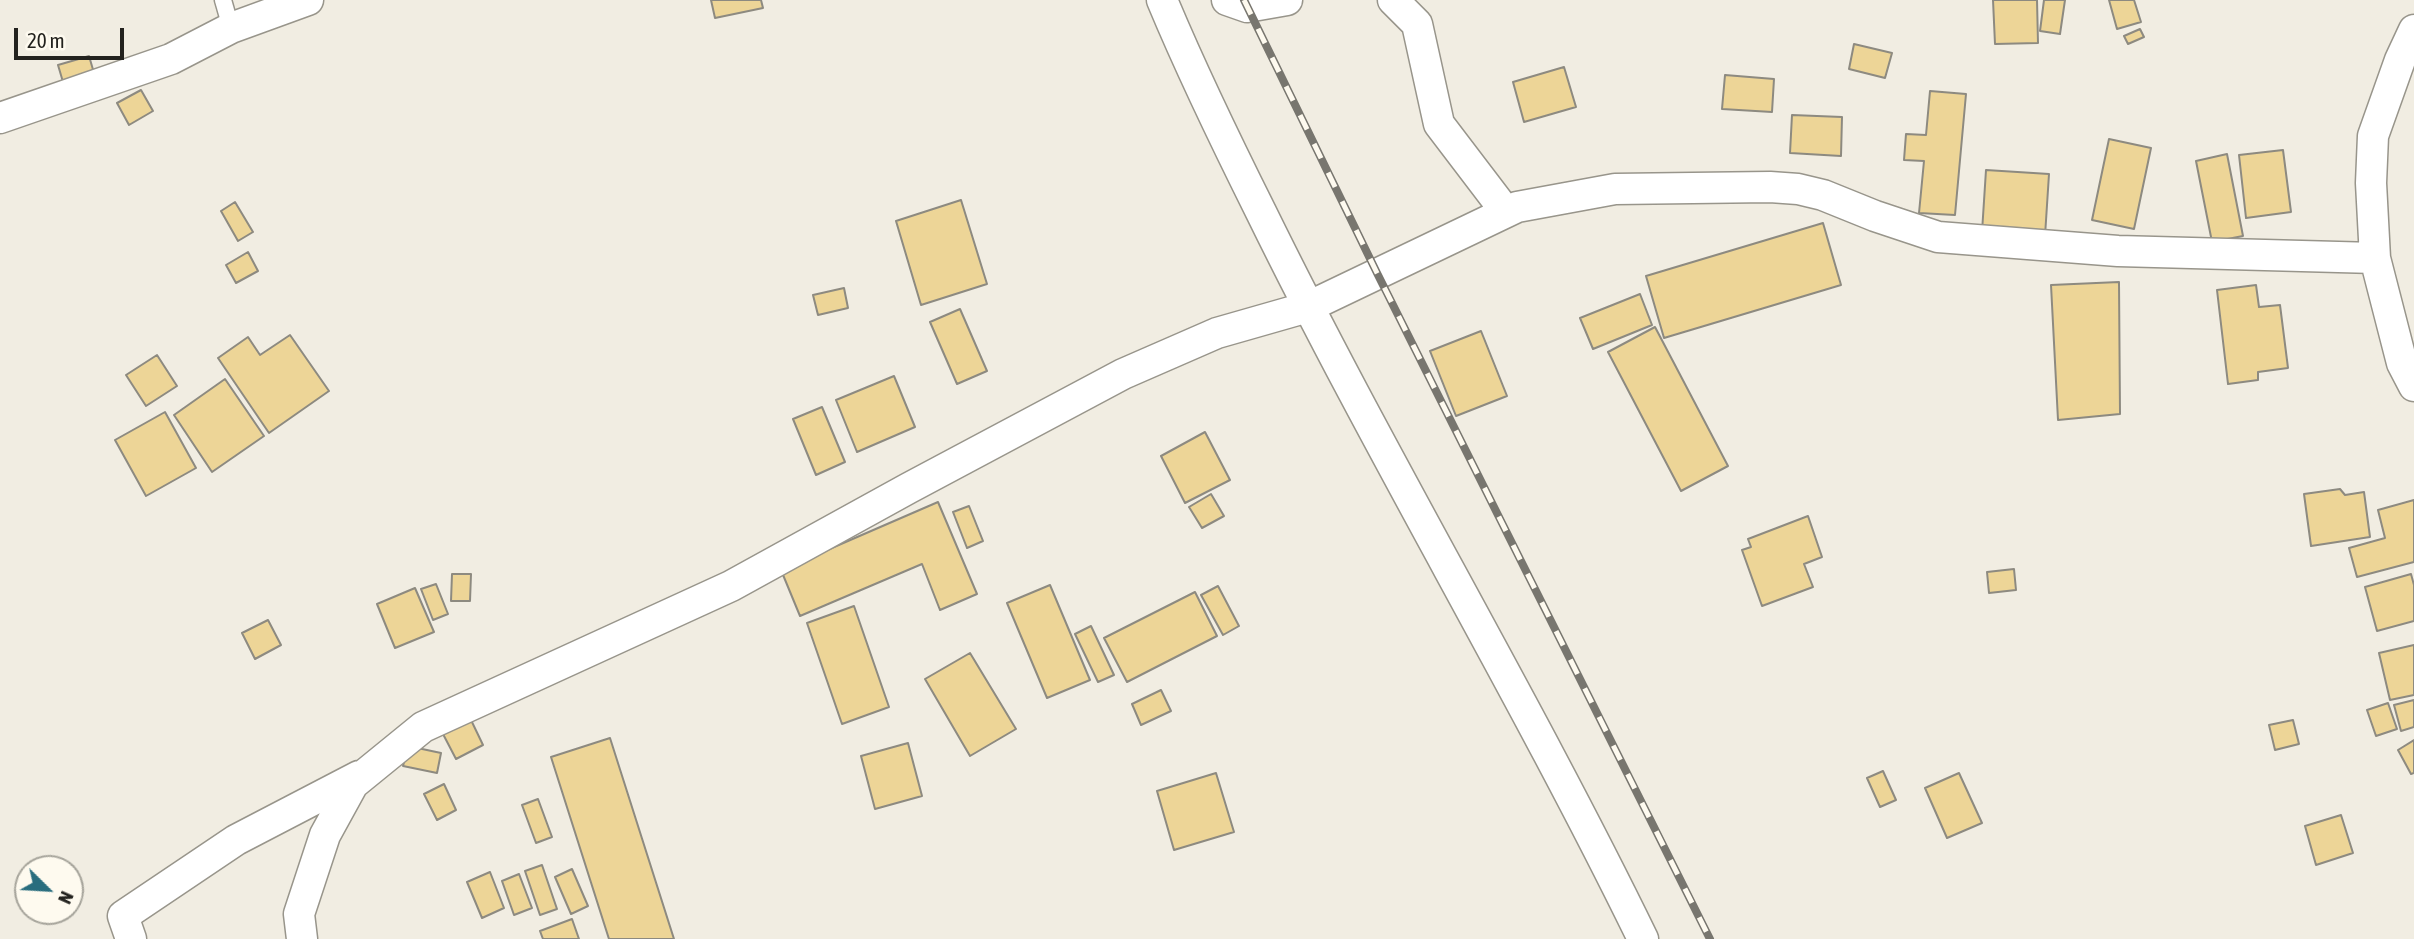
<!DOCTYPE html>
<style>
body{margin:0}
#map{position:relative;width:2414px;height:939px;overflow:hidden;background:#f1ede2;font-family:"Asap Condensed",sans-serif}
canvas{display:block}
.north{position:absolute;left:14px;top:855px;width:70px;height:70px;box-sizing:border-box;background:#fefaef;border:2px solid #a6a49b;border-radius:50%;rotate:114deg;font-size:19px;font-weight:700;line-height:28px;text-align:center;color:#23221e}
.north::after{content:'';display:block;margin:auto;width:24px;height:32px;background:#296d7e;clip-path:polygon(50% 0,100% 100%,50% 72%,0 100%)}
.scale{position:absolute;left:14px;top:28px;width:110px;height:32px;box-sizing:border-box;border:4px solid #23221e;border-top:0;padding-left:9px;font-size:21px;line-height:24px;white-space:nowrap;color:#23221e;-webkit-text-stroke:5px #fefaef;paint-order:stroke}
</style>
<div id="map">
<canvas width="2414" height="939"></canvas>
<div class="north">N</div>
<div class="scale">20 m</div>
</div>
<script>
const ctx = document.querySelector('canvas').getContext('2d');
ctx.lineJoin = 'round';
function fillPath(path, color) { ctx.fillStyle = color; ctx.fill(path, 'evenodd'); }
function strokePath(path, color, width, dash) { ctx.strokeStyle = color; ctx.lineWidth = width; ctx.lineCap = dash ? 'butt' : 'round'; ctx.setLineDash(dash || []); ctx.stroke(path); }
const building = new Path2D(`
 M711,0h50l2,8 -48,10z
 M1993,0h44l1,43 -43,1z
 M2044,0h21l-5,34 -20,-3z
 M2109,0h25l7,22 -24,7z
 M2140,29l4,8 -16,7 -4,-8z
 M1854,44l38,9 -7,25 -36,-9z
 M89,56l5,17 -31,9 -5,-17z
 M1564,67l12,40 -52,15 -11,-40z
 M1725,75l49,4 -2,33 -50,-3z
 M141,90l12,21 -24,14 -12,-22z
 M1930,91l36,3 -11,121 -36,-2 5,-52 -20,-1 2,-26 20,1z
 M1792,115l50,2 -1,39 -51,-3z
 M2109,139l42,9 -17,81 -42,-9z
 M2283,150l8,62 -45,6 -7,-63z
 M2227,154l16,82 -31,6 -16,-81z
 M1986,170l63,4 -4,62 -63,-4z
 M961,200l26,84 -66,21 -25,-84z
 M235,202l18,30 -15,9 -17,-30z
 M1823,223l18,62 -177,53 -18,-62z
 M248,252l10,19 -22,12 -10,-18z
 M2119,282l1,132 -62,6 -7,-135z
 M2256,285l3,22 21,-2 8,63 -30,4v8l-30,4 -11,-94z
 M844,288l4,20 -30,7 -5,-20z
 M1640,294l12,31 -59,24 -13,-31z
 M960,309l27,62 -30,13 -27,-62z
 M1655,327l73,139 -47,25 -73,-139z
 M1481,331l26,65 -51,20 -26,-65z
 M290,335l39,56 -60,42 -51,-75 30,-21 12,18z
 M157,355l20,31 -31,20 -20,-31z
 M894,376l21,51 -58,25 -21,-52z
 M225,379l39,57 -52,36 -38,-57z
 M822,407l23,55 -29,13 -23,-56z
 M165,412l31,56 -50,28 -31,-56z
 M1205,432l25,48 -45,23 -24,-47z
 M2340,489l5,6 19,-3 6,45 -59,9 -7,-52z
 M1211,494l13,22 -22,12 -13,-21z
 M2414,500v62l-57,15 -8,-29 36,-10 -7,-28z
 M938,502l39,92 -37,16 -18,-46 -122,52 -19,-46z
 M969,506l14,35 -16,7 -14,-36z
 M1808,516l14,41 -18,7 9,23 -51,19 -20,-56 9,-3 -3,-8z
 M2014,569l2,21 -27,3 -2,-21z
 M452,574h19l-1,27h-19z
 M2411,574l3,11v36l-37,10 -12,-44z
 M436,584l12,30 -15,6 -12,-31z
 M1050,585l40,95 -43,18 -40,-95z
 M1218,586l21,40 -16,9 -22,-40z
 M415,588l19,44 -39,16 -18,-44z
 M1195,592l22,44 -90,46 -23,-44z
 M854,606l35,101 -47,17 -35,-101z
 M268,620l13,25 -26,14 -13,-26z
 M1091,626l23,49 -16,7 -23,-48z
 M2414,645v50l-24,5 -11,-47z
 M970,653l46,76 -46,27 -45,-77z
 M1161,690l10,21 -30,14 -9,-21z
 M2414,700v27l-13,4 -7,-26z
 M2388,703l9,26 -21,7 -9,-26z
 M471,720l12,25 -27,14 -13,-25z
 M2293,720l6,24 -24,6 -6,-25z
 M610,738l64,201h-65l-58,-182z
 M2414,740v33l-3,1 -13,-24z
 M908,743l14,53 -47,13 -14,-53z
 M408,746l33,7 -4,20 -34,-7z
 M1883,771l13,29 -16,7 -13,-29z
 M1216,773l18,59 -60,18 -17,-59z
 M1959,773l23,50 -35,15 -22,-50z
 M444,784l12,26 -19,10 -13,-26z
 M538,799l14,38 -16,6 -14,-38z
 M2341,815l12,38 -37,12 -11,-39z
 M542,865l15,44 -17,6 -15,-44z
 M572,869l16,37 -17,8 -16,-37z
 M490,872l14,36 -22,10 -15,-36z
 M519,874l13,34 -18,7 -12,-34z
 M572,919l7,20h-36l-3,-8z`);
const service = new Path2D(`
 M223,0l8,28`);
const minor = new Path2D(`
 M1162,0c30,72 64,142 99,212 120,245 262,481 382,727
 M1227,0l20,7 40,-7
 M1393,0l24,24 22,100 67,88
 M2414,30l-14,30 -27,76 -2,47 4,75 27,105 12,23
 M0,118l171,-59 60,-31 77,-28
 M131,939l-8,-23 113,-76 123,-64
 M302,939l-3,-25 26,-79 28,-51 70,-57 308,-141 178,-98 214,-114 94,-41 91,-26 209,-100 98,-18 155,-2 28,2 25,6 52,21 63,21 180,14 257,7`);
const rail = new Path2D(`
 M1244,0l133,273 333,666`);
fillPath(building, '#edd597');
strokePath(building, '#8d8a80', 2);
strokePath(service, '#98958b', 19);
strokePath(minor, '#98958b', 33);
strokePath(service, '#fff', 16);
strokePath(minor, '#fff', 30);
strokePath(rail, '#78766f', 8);
strokePath(rail, '#fefaef', 5, [16]);
</script>
